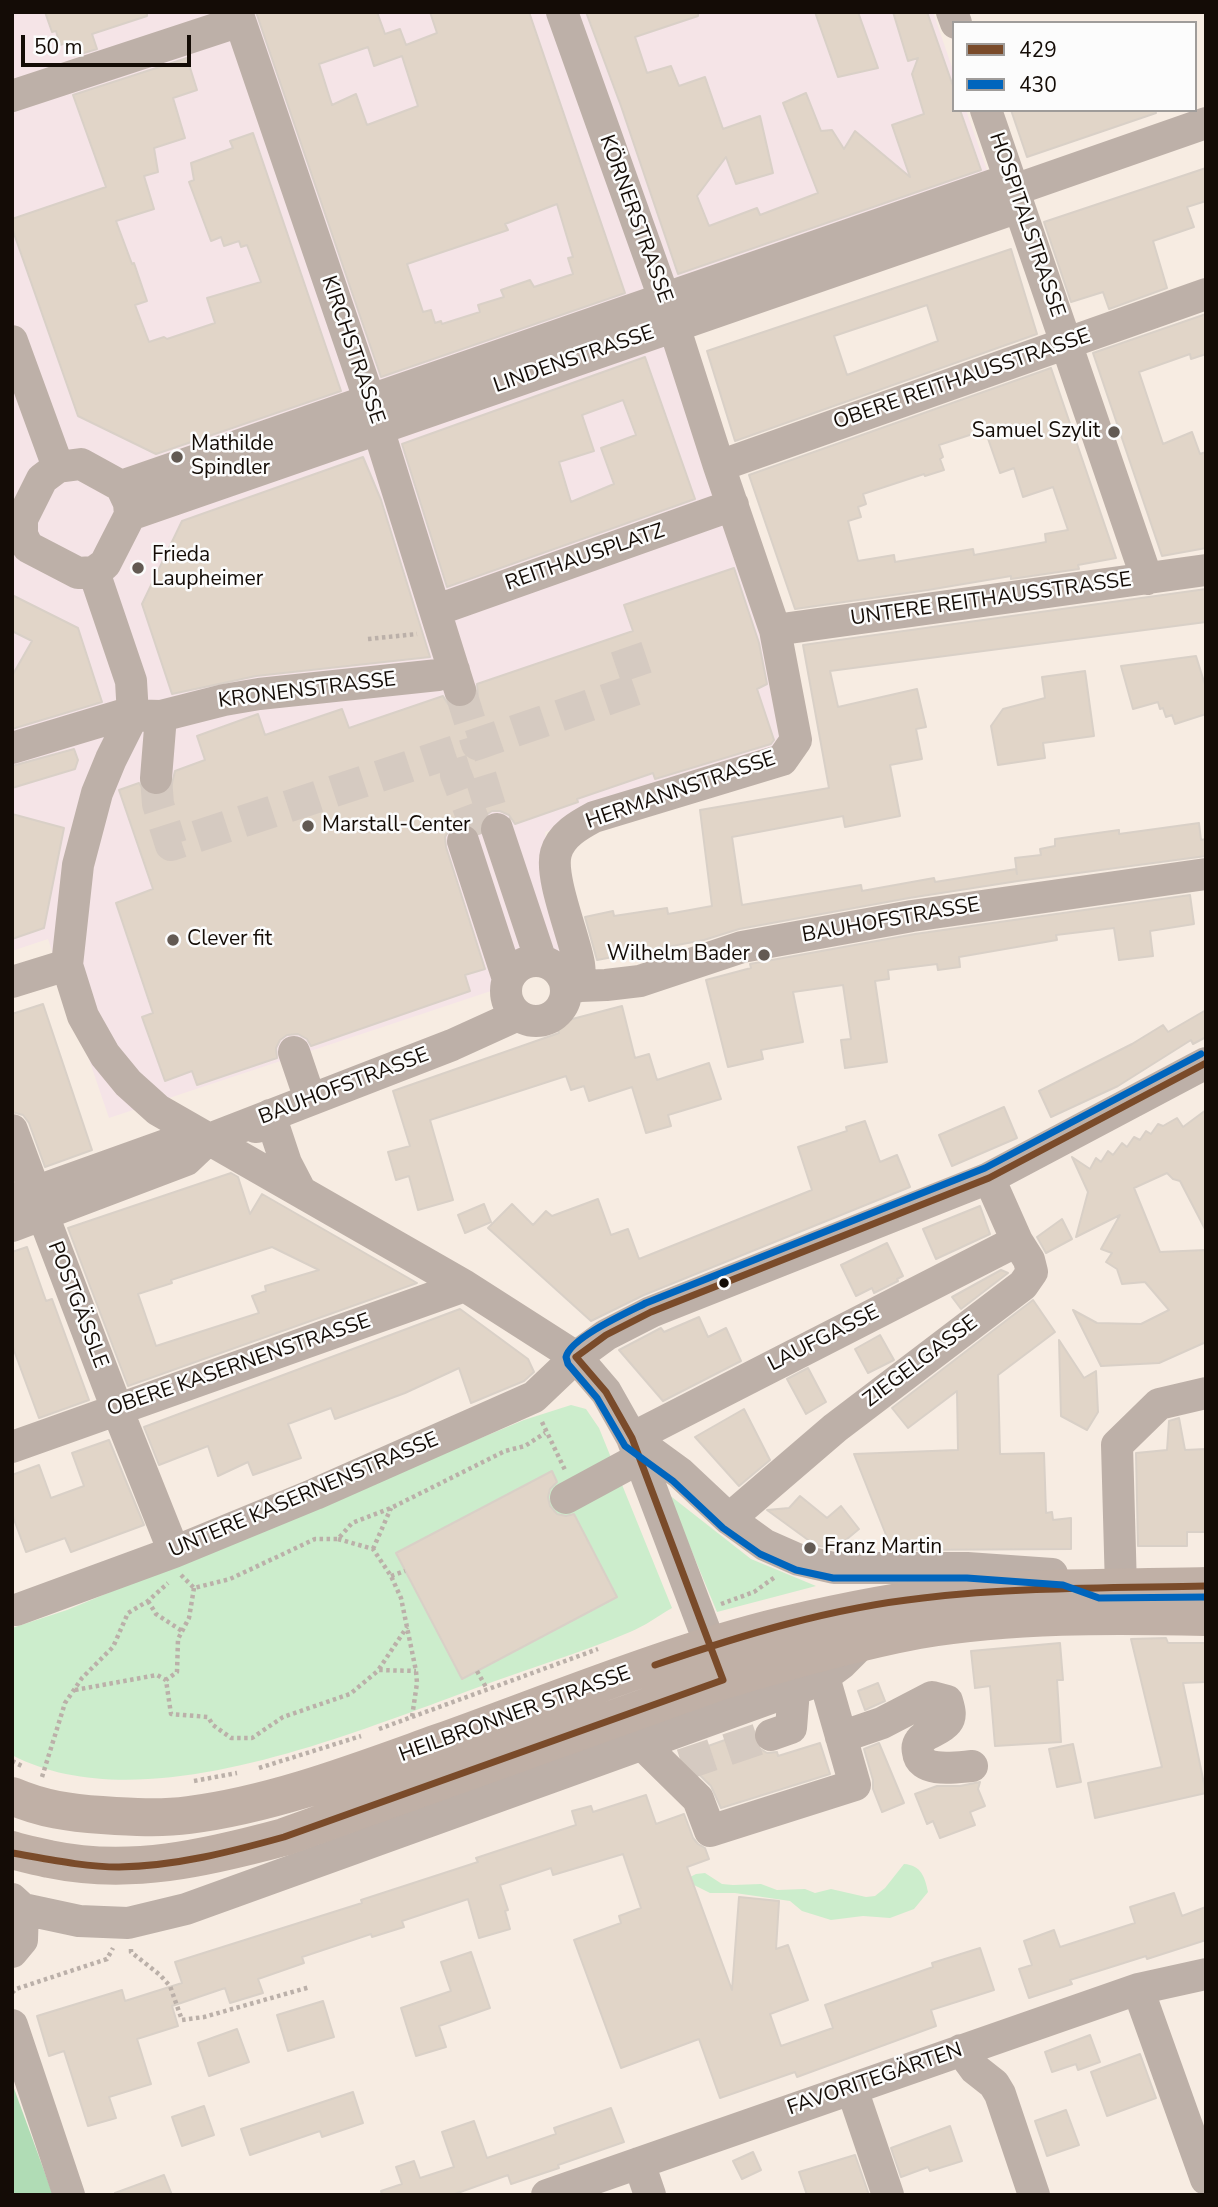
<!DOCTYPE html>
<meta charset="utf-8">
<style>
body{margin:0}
#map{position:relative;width:1218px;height:2207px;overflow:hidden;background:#f7ece2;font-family:"Nunito Sans",sans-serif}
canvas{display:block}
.frame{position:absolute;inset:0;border:14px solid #140c06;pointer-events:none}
.legend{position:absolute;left:952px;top:21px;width:245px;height:91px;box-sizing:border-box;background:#fcfcfc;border:2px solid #9f9c9a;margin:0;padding:9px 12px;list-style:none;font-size:21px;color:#140c06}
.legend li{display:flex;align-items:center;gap:14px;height:35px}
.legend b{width:35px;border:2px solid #9f9c9a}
.scale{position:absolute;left:21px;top:35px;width:170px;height:32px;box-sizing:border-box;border:4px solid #140c06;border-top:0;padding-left:9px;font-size:21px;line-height:24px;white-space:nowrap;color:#140c06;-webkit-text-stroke:5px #fcfcfc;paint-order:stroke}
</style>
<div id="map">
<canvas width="1218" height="2207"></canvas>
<div class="frame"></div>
<ul class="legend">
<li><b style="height:9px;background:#7a4b2a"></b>429</li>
<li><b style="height:9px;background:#0065bd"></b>430</li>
</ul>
<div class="scale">50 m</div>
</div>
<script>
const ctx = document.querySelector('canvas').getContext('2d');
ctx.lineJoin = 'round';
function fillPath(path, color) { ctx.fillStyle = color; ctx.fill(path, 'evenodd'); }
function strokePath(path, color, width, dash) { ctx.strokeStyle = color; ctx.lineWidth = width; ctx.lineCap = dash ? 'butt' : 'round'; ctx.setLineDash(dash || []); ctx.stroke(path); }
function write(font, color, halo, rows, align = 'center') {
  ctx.font = font + ' "Nunito Sans",sans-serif'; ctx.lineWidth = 5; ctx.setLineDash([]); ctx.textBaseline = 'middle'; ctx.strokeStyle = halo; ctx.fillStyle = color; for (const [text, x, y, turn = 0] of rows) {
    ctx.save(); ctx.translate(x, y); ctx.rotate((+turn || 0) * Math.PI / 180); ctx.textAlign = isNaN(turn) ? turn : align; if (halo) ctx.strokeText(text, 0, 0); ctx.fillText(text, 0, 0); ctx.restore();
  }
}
const commercial = new Path2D(`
 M12,12h921l21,61v37h12l22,63 -339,119 125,346 14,103 -10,12 -233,79 19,135 -4,1 -8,-6 -22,-4 -12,5 -15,24 -394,131 -61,-179 -36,12z`);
const green = new Path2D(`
 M571,1405l15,4 13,19 73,180c-14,8 -27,18 -42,24 -50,21 -103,37 -154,56 -126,46 -335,135 -464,67v-127l55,-18 457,-190z
 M668,1494l83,65 65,27 -99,26z
 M904,1864c17,1 21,13 24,28l-14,17 -24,9 -27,-2 -32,4 -29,-9 -12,-10 -55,-8h-25l-26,-13 12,-6 9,-1 17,11 11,1 28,-1 16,6 28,-1 10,4 16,-4 35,8 9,-1 10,-8z`);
const forest = new Path2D(`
 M12,2083l41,112h-41z`);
const building = new Path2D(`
 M45,12h102v4l-55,18 5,15 -23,7 -5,-14 -9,3 -4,-14 -4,1z
 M256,12h121l8,22 15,-5 6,16 31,-12 -7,-21h99l96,281 -244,84zM368,47l6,19 28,-10 16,50 -51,19 -11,-31 -24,11 -13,-41zM557,204l16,53 -5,1 5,16 -39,13 -4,-7 -29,10 3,7 -26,8 2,7 -38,12 -1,-3 -6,2 -4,-13 -8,2 -16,-48 101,-34 -3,-6z
 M586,12h112v4l-63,21 12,36 24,-7 8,20 26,-9 18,52 37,-13 13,57 -37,11 -10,-27 -29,39 12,30 48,-18 3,7 58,-22 -35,-90 23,-10 15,38 11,-1 12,19 11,-18 55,46 -18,-52 32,-11 -12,-40 6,-16 -10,3 -15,-49h34l26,74 1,24h6l21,60 -303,104 -57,-168z
 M815,12h43l20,56 -40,9z
 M187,58l10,32 -24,8 12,40 -31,10 4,24 -14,4 10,33 -38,12 16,43 2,-1 13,38 -12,4 14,37 15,-5 3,2 48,-16 -8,-25 54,-16 -14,-37 -6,2 -2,-6 -15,5 -3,-9 -10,4 -22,-59 5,-2 -3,-17 42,-15 -3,-7 23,-8 88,258 -185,63 -78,-38 -66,-188v-9l94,-32 -33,-92z
 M1011,110h144l1,3 -129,44z
 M1206,168v33l-19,6 7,20 -41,14 14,47 -58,21 -6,-17 -32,10 -27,-80z
 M1011,249l26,85 -302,107 -28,-90zM927,305l11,36 -91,34 -13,-39z
 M1206,314v40l-15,5 -1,-5 -51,18 24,72 29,-12 8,22 6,-2v96l-44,8 -69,-203z
 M645,357l50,142 -248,88 -45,-143zM623,400l13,35 -35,13 13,36 -43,18 -12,-40 35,-11 -12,-36z
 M1051,368l65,190 -38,7 1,4 -68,10v-3l-83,14 -133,19 -46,-134zM985,430l15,43 14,-5 9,29 30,-10 15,43 -23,4 1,8 -72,13 -1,-6 -78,13 -1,-7 -36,6 -10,-40 13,-4 -3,-10 8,-3 -3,-10 61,-20 1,2 19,-6 -4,-11 3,-2 -4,-12z
 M363,457l18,43 49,157 -174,19 -84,18 -30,-90 40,-83z
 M734,568l25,75 8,41 -10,5 17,51 -3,4 -116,35 -2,-6 -76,26 1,3 -63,22 -6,-9 -9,-4h-8l-9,6 -4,8v8l-4,-6 -8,-4 -10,1 -7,4 -5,9 1,10 39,122 -20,6 5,16 -159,55 -4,-7 -9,-5 -11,1 -7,5 -4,8 1,10 -80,27 -5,-14 -27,10 -23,-64 11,-4 -37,-110 37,-14 -34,-99 20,-7 7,10 9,3 9,-2 7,-6 4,-17 30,-11 -8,-24 61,-22 7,21 77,-26 7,19 94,-32 5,8 7,4 11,-1 7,-4 5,-8 -1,-11 156,-53 -9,-26z
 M1206,589v33l-376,49 8,36 79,-18 9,38 -10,2 6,30 -32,6 10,51 -55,11 -2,-11 -111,21 10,68 119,-20 1,6 72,-13 1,4 81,-13 1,5 -2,-16 26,-3 -1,-6 15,-3v-7l64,-9v4l80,-11 2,17 5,-1v17l-188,25 -109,17 -170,31 -35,11 -107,20 -12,-43 28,-6 1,5 53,-8 1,6 44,-8 -12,-96 129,-22 -26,-143z
 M12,595l66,33 24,74 -90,27v-53l20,-35 -20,-10z
 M1196,656l10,32v26l-31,10 -3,-9 -6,2 -3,-9 -3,1 -2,-7 -25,7 -12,-43z
 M1085,671l9,65 -51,7 2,15 -47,7 -7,-39 12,-17 42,-11 -3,-21z
 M74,749l4,11 -3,9 -63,19v-22z
 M12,814l52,14 -20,100 -32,11z
 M1190,895l4,29 -44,7 3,25 -34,4 -5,-32 -58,7 1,5 -98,17 1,10 -22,3 -1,-6 -49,6 1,9 -14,2 12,81 -42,6 -4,-28 10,-1 -8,-54 -50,7 10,50 -42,8 2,9 -35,8 -22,-87 45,-12 -1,-4 165,-30z
 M43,1004l49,146 -47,17 -16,-44 -6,-8 -11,-3v-98z
 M622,1006l13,52 14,-4 8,26 52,-17 12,36 -53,16 3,11 -25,7 -14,-46 -43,14 -5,-15 -13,4 -5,-14 -136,44 23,80 -35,10 -9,-34 -13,4 -8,-28 22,-6 -17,-55 166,-58 -2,-10z
 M1206,1010v27l-13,7 -2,-4 -73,46 -67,31 -12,-26 93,-47 31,-19 5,7z
 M1004,1107l13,31 -65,28 -13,-31z
 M1206,1110v121l-26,-50 -7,-2 -6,-6 -33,15 26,64 46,-2v92l-47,21 -58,3 -28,-56 24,13 44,1 28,-14 -24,-28 -23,2 -5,-15 -11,-7 6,-9 -11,-4 19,-34 -44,22 12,-45 -16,-35 18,12 6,-11 5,4 7,-11 5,4 9,-12 5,4 7,-10 6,3 6,-9 5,3 7,-10 5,2 14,-8 6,9z
 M865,1121l15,41 17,-7 13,32 -266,108 -53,26 -103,-93 24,-24 21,21 13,-14 6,5 46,-17 13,36 17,-6 11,30 173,-69 -14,-43 49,-16 -1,-4z
 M231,1173l7,4 12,37 12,-20 155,89 -289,103 -60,-158zM272,1247l47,23 -54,16 1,5 -14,5 7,17 -103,33 -18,-52 34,-11 -1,-3z
 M484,1204l7,18 -26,11 -7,-18z
 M980,1206l10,28 -54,25 -13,-30z
 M1062,1219l10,20 -26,14 -9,-16z
 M887,1243l16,33 -6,3 1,2 -24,12 -2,-5 -16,8 -15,-31z
 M27,1247l19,54 6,-2 37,101 -50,18 -27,-73v-93z
 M1001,1270l7,3 -47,36 -9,-12z
 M1033,1300l22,32 -57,43 2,79 44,-1 2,60 6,-1 1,8 18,-2v31l-179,1 -38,-96 104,-4 -1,-59 -49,37 -16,-20z
 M460,1309l68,50 6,13 -10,9 -53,22 -12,-35 -54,25 -70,26 -4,-11 -43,16 13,34 -48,17 -5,-13 -30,14 -10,-30 -49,19 -15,-38z
 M699,1317l9,20 18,-9 15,33 -78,40 -44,-51 40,-21 2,-1 3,4z
 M880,1335l14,25 -26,13 -13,-24z
 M1059,1340l25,38 12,-7 2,41 -11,18 -26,-14z
 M808,1368l18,34 -20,12 -19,-35z
 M744,1409l26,51 -31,26 -44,-49z
 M1179,1418l6,32 21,-1v83h-19v14h-49l-2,-93 31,-3 2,-29z
 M109,1440l35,85 -73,27 -6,-14 -39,14 -14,-38v-39l27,-10 12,33 33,-12 -12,-33z
 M552,1471l5,11 -7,7 -2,8 2,9 7,8 9,2 8,-2 43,83 -155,82 -66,-126z
 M800,1496l27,22 14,-12 18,23 -24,20 -20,-4 -48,-35 22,-2z
 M1166,1638l2,5h38v39l-23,1 23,110 -111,25 -7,-35 74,-16 -31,-128z
 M1060,1643l3,37h-6l4,62 -66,4 -5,-60 -15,2 -4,-37z
 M878,1683l7,18 -20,9 -7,-19z
 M753,1730l1,10 5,8 8,5 10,-1 1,4 42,-13 10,31 -109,34 -10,-22 -31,-30z
 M879,1743l25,60 -22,9 -9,-23v-9l-9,-31z
 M1073,1744l8,38 -24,5 -8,-38z
 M980,1782l-2,7 7,17 -15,6 5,13 -35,13 -7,-17 -6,3 -12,-30 22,-8h23z
 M646,1795l10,29 28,-10 9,24 5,6 7,4 4,11 -22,8 45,123 7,-93 40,4 -3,48 12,-4 20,55 -38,14 11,32 52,-18 -8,-23 108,-38 -1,-4 48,-15 14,42 -63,20 5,16 -139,51 -2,-5 -75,26 -21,-59 -78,29 -47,-128 47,-17 -2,-7 22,-8 -18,-54 -70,21 -2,-7 -51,17 8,25 -3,1 5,18 -31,9 -11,-39 -66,22 2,6 -32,10 -1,-3 -69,23 2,6 -46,16 5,14 -33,10 -5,-15 -53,18 6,20 -41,13 14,45 -42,13 7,21 -28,8 -24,-75 -15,5 -12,-40 85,-26 3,11 57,-18 -7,-21 187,-59 -1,-3 117,-38 -2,-4 100,-33 -4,-14 19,-5 2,6z
 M1174,1893l8,23 24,-9v33l-59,19 -1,-3 -76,24 2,4 -43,14 -10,-29 13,-4 -8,-24 30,-11 6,17 75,-24 -5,-16z
 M471,1952l19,56 -51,18 7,21 -30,9 -15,-48 50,-17 -10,-29z
 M323,2001l11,36 -46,14 -11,-36z
 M237,2029l12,33 -40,14 -11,-33z
 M1090,2035l10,27 -22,8 -2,-6 -24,8 -7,-20z
 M1140,2054l16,44 -49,18 -16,-44z
 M353,2092l10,31 -41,14 -2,-6 -70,24 -9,-26z
 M204,2106l10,29 -32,11 -10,-29z
 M611,2108l13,34 -66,23 1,3 -48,16 -3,-9 -56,20h-70l-1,-4 21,-7 -6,-17 18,-6 6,17 34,-11 -12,-35 32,-11 13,37 69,-24 -2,-6z
 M1066,2110l13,35 -32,11 -12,-35z
 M950,2126l12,35 -32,10 -2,-4 -27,10 -10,-29z
 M753,2152l8,18 -19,9 -9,-18z
 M855,2155l14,40h-62l-8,-23z
 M164,2175l8,20h-56l-1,-2z`);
const minorTunnel = new Path2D(`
 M460,690l17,54 163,-56 -18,-53
 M156,778l2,26 13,41 306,-101
 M479,835l-23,-60 22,-7 19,61
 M682,1765l89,-30`);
const path = new Path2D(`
 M368,639l49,-5
 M542,1422l23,48
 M338,1539l35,10 18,27 10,22 15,73 1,12 -5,34
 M373,1549l18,-41
 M181,1575l13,13 36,-9 85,-40h23l14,-16 39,-15 114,-57 20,-5 20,-13
 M391,1576l14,-5
 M194,1588l-5,30 -11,21 -1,33 -11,8 5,34 37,3 5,8 18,13h21l31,-21 67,-23 29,-24 37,1
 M148,1601l8,13 26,17
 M721,1604l33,-12 21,-15
 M379,1669l28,-42
 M477,1671l10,18
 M75,1690l82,-15 9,5
 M379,1729l219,-80
 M12,1761l12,6
 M259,1768l102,-32
 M42,1777l23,-74 17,-25 31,-31 15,-34 20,-12 20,-18
 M194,1781l43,-8
 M131,1949v3l29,23 10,11 12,34 22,-3 106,-30
 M12,1993l4,-4 91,-30 6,-11`);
const minor = new Path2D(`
 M237,12l129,378 94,300
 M562,12l112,314 45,140 56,164 21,110 -14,20 -188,57c-15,8 -33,18 -38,36 -7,24 19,85 23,111 1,7 1,15 1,22l-14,3
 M952,12l4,11
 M12,96l228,-75
 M986,110l161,469
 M1014,190l192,-67
 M12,341l46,126
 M81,464l40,22 8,17 1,12 -25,49 -11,8 -16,1 -50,-26 -6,-12v-16l20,-40 16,-12z
 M719,466l487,-172
 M121,486l889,-307
 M130,515l889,-308
 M94,572l37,109 2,34 -22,44 -14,34 -19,72 -11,100 16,51 22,39 23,28 30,27 307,176 111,71 30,35 26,46 87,230
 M437,610l296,-105
 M775,630l431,-60
 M12,748l110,-33 39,1 63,-16 35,-6 179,-19 16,-5
 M156,778l5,-62
 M497,829l44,132
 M463,841l45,138
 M506 991a30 30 0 1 1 60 0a30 30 0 1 1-60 0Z
 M12,982l55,-17
 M580,986l26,-1 34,-4 102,-34 170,-31 294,-42
 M294,1052l16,47
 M256,1127l14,-12 16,48 14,27
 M12,1130l23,62
 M12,1200l162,-58 33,-2 245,-95 66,-30
 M43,1215l74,194 57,143
 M12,1226l174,-66 18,-17
 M632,1438l48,35 49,46 36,26 34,15 35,8h133l85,6
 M632,1438l385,-197
 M12,1447l453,-161
 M566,1498l74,-40
 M729,1519l106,-91 188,-143 9,-13 -3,-12 -12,-19 -28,-63
 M1121,1588l-4,-143 42,-41 47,-11
 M16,1610l158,-58 141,-58 219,-97 42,-40 30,-22 45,-23 338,-134 217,-115
 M771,1735l20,-7 3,-38
 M841,1737l41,-14 50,-26 15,4c2,7 5,15 0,21 -7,9 -21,10 -27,19 -3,4 -3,7 -2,11 2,22 40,15 54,14
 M642,1744l56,55 12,32 145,-46 -31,-108
 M12,1899l11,10 56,12 49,2 58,-14 632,-228 23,-17 23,-23
 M12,1952l10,-12 1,-31
 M1138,1989l68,190
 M12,2025l57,170
 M961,2050l14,19 19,15 6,10 34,101
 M852,2089l36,106
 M639,2163l11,32
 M547,2195l591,-206 68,-15`);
const major = new Path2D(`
 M12,1796c30,13 58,17 90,19 29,2 58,4 87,0 85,-11 168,-43 249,-72 112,-40 229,-89 344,-117 59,-14 117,-26 177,-32 81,-7 165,-6 247,-8
 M12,1850c12,4 25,6 37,9 81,17 157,-1 235,-22l433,-155c66,-20 132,-39 201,-52 95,-16 192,-15 288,-13`);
const bus1 = new Path2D(`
 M655,1665c87,-30 176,-57 268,-67 94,-11 189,-10 283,-12
 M12,1853c35,6 72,14 107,14 57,-1 111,-15 165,-30l439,-157 -91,-242 -26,-46 -30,-35 30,-22 45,-23 338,-134 217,-115`);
const bus2 = new Path2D(`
 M1201,1054l-216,114 -339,135c-18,9 -76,35 -80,54l2,7 29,34 28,48 48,35 50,47 37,26 36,16 37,8h134l96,7 36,13 107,-1`);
const markers = [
 [1114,432,7,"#635a53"],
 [177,457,7,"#635a53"],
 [138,568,7,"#635a53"],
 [308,826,7,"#635a53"],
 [173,940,7,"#635a53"],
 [764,955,7,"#635a53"],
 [724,1283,6,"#140c06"],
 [810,1548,7,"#635a53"]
];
const streetNames = [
 ["KÖRNERSTRASSE",635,219,70],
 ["HOSPITALSTRASSE",1026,225,71],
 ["KIRCHSTRASSE",352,350,71],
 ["LINDENSTRASSE",574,360,-19],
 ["OBERE REITHAUSSTRASSE",962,380,-19],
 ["REITHAUSPLATZ",585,558,-19],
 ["UNTERE REITHAUSSTRASSE",991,600,-8],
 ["KRONENSTRASSE",307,691,-7],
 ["HERMANNSTRASSE",681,791,-19],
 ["BAUHOFSTRASSE",891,921,-10],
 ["BAUHOFSTRASSE",344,1087,-21],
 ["POSTGÄSSLE",77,1305,69],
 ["LAUFGASSE",824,1339,-27],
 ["ZIEGELGASSE",921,1362,-37],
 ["OBERE KASERNENSTRASSE",239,1366,-19],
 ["UNTERE KASERNENSTRASSE",304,1496,-23],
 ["HEILBRONNER STRASSE",515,1715,-20],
 ["FAVORITEGÄRTEN",875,2080,-19]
];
const poiNames = [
 ["Samuel Szylit",1100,432,"right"],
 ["Mathilde",191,445],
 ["Spindler",191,469],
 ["Frieda",152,556],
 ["Laupheimer",152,580],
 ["Marstall-Center",322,826],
 ["Clever fit",187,940],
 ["Wilhelm Bader",750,955,"right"],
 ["Franz Martin",824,1548]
];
fillPath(commercial, '#f5e4e7');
fillPath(green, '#ccedcc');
fillPath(forest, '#b0dcb5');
fillPath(building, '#e1d5c8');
strokePath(building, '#d9d0c7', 2);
strokePath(minorTunnel, '#d5cac1', 32, [32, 16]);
strokePath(path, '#bbb0a9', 4.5, [3.5, 3.5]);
strokePath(minor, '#bdb0a8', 32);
strokePath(major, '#c0b0a6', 38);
strokePath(bus1, '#7a4b2a', 7);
strokePath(bus2, '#0065bd', 7);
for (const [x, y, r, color] of markers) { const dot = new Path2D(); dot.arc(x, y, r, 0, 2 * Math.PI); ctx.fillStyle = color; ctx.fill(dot); strokePath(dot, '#fcfcfc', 2.5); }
write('21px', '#140c06', '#fcfcfc', streetNames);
write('21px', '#140c06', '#fcfcfc', poiNames, 'left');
</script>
